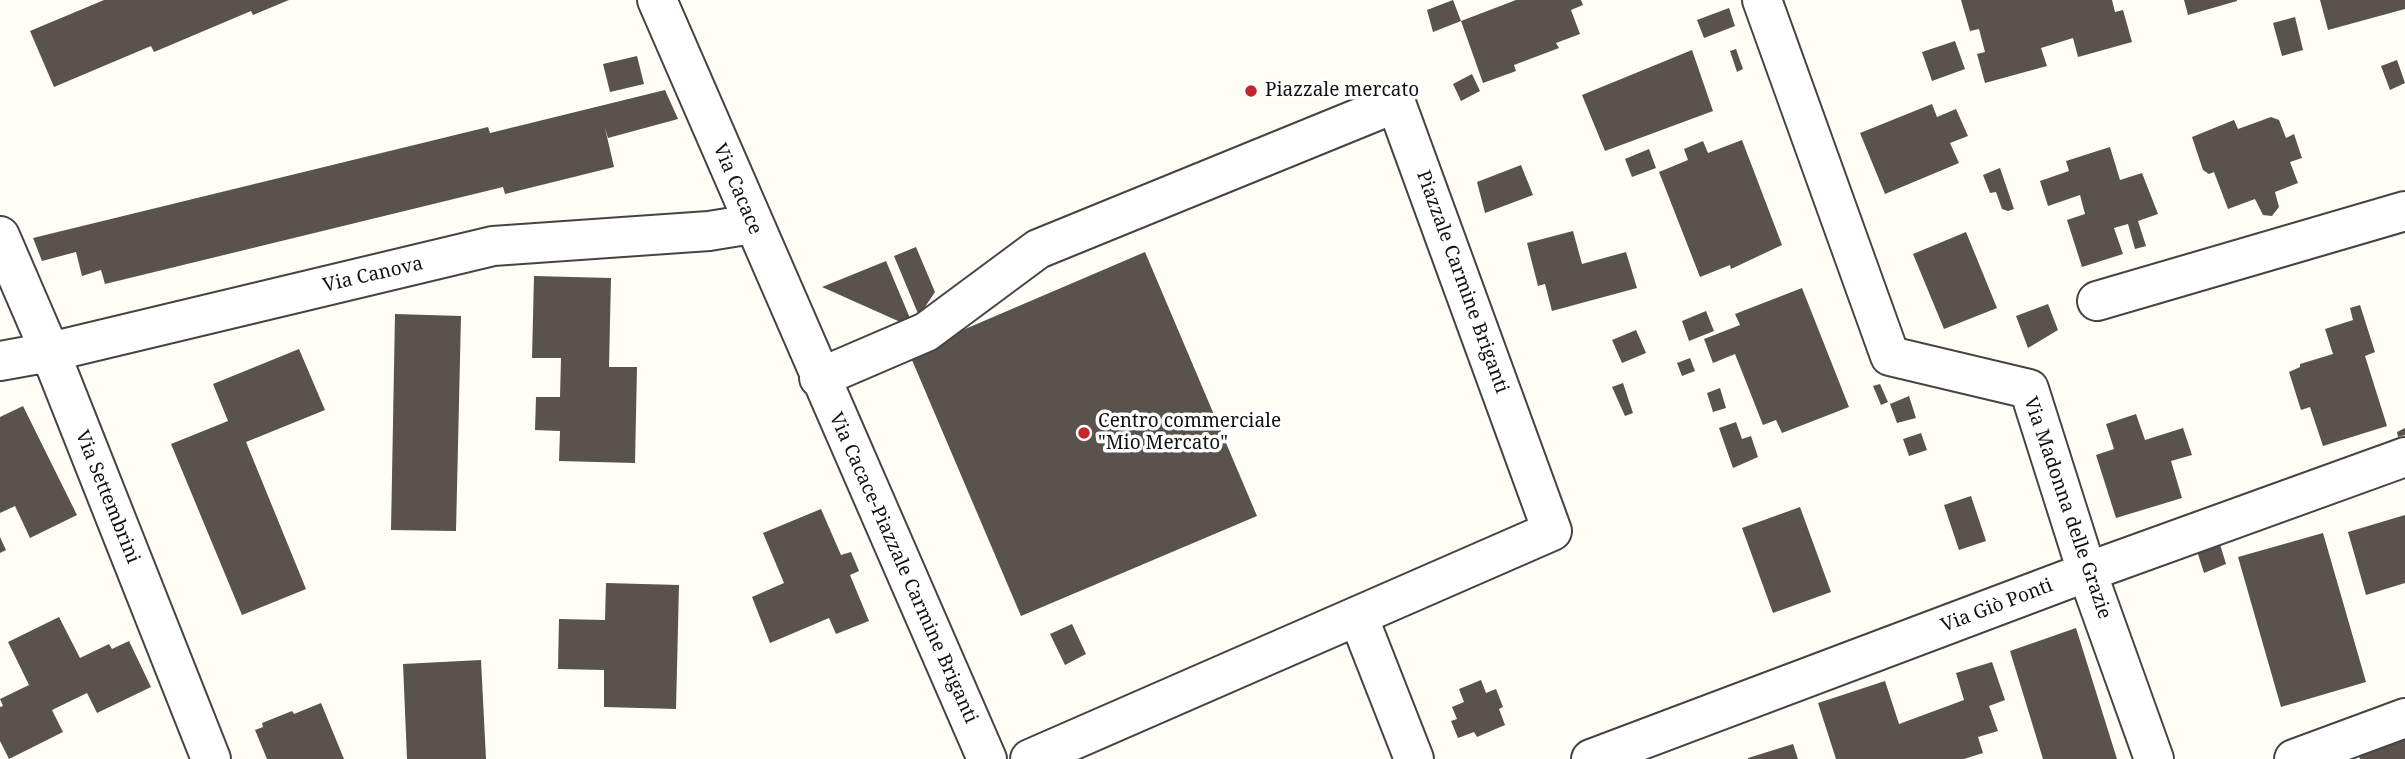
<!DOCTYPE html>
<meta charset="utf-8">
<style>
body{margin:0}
canvas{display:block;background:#fffdf5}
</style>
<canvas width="2405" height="759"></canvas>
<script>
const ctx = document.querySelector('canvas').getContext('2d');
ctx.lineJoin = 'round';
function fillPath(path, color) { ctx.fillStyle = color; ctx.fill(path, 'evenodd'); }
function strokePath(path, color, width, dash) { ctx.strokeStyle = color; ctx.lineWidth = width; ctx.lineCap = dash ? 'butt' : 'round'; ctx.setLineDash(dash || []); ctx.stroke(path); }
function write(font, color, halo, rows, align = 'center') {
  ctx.font = font + ' "Noto Serif",serif'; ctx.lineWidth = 7; ctx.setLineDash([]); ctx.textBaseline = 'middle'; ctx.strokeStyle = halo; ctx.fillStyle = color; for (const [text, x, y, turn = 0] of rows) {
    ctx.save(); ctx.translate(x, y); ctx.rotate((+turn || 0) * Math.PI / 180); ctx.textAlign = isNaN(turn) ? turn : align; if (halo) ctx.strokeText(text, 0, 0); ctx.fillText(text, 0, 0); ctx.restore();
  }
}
const building = new Path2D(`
 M104,0h185l-36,15 -2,-4 -97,41 -3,-6 -97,41 -24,-56z
 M1453,0l8,21 -28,11 -6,-22z
 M1516,0h65l2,5 -12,5 9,24 -24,9 3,5 -45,17 2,6 -33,12 -22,-62z
 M1961,0h151l3,12 8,-2 9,32 -54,15 -5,-19 -32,10 6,18 -62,17 -8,-29 8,-2 -6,-23 -9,2z
 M2184,0h53v1l-49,14z
 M2320,0h85v9l-77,21z
 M1729,8l6,18 -31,12 -7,-18z
 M2295,17l8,33 -21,6 -9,-33z
 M1955,41l10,28 -33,12 -10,-29z
 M1736,49l7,20 -6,3 -7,-21z
 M1692,50l21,61 -108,40 -23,-56z
 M637,56l7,28 -34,8 -7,-28z
 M2397,60l8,23 -15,7 -9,-24z
 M1472,74l8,17 -19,10 -8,-17z
 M665,90l13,29 -70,19 -3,-10 9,39 -109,27 -2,-7 -398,97 -4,-14 -19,6 -6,-24 -34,9 -9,-23 455,-111 2,6z
 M1932,104l5,13 19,-8 12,27 -18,7 9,20 -74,31 -25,-61z
 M2271,117l8,3 7,18 8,-4 8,24 -12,4 8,21 -23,9 4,15 -7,9 -9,-1 -8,-16 -27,10 -14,-37 -5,2 -6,-4 -11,-33 42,-17 4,9z
 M1742,140l40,105 -51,24 -1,-4 -30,12 -41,-105 29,-12 -4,-11 19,-8 5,12z
 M2110,147l10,33 22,-7 16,41 -20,7 8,25 -11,3 -7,-25 -14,4 9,26 -41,13 -15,-47 18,-6 -5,-19 -32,11 -8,-25 29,-10 -3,-10z
 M1649,149l7,19 -24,9 -7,-18z
 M1521,165l12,30 -48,18 -8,-31z
 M2000,168l14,41 -6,2 -6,-2 -6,-17 -6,1 -7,-18z
 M1573,231l9,33 44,-12 11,36 -85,23 -7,-27 -7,2 -11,-43z
 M1966,232l31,76 -53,21 -31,-75z
 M916,247l19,45 -16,24 -25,-60z
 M1145,252l112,264 -236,100 -112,-263z
 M886,261l26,62 -5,2 -85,-38z
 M534,276l77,2 -2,89h28l-2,96 -76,-2 1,-30 -25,-1 1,-33h24l1,-39h-29z
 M1802,288l47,119 -67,26 -6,-13 -13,5 -28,-71 -22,9 -9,-24 36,-14 -5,-11z
 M2048,304l10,26 -30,18 -12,-32z
 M2360,305l15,47 -10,4 22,70 -64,20 -13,-39 -9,3 -12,-38 11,-5v-3l33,-10 -8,-25 28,-9 -3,-12z
 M1706,311l8,20 -25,10 -7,-20z
 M395,314l66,2 -5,215 -65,-1z
 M1636,330l10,23 -24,10 -10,-23z
 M299,349l26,61 -79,32 60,147 -64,26 -71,-171 57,-23 -15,-37z
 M1690,358l5,13 -13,5 -5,-13z
 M1623,383l10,30 -8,3 -13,-29z
 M1880,384l8,18 -7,3 -8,-19z
 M1720,388l6,20 -13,4 -6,-19z
 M1909,396l7,22 -19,5 -7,-19z
 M23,406l54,109 -47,23 -15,-32 -15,7v-96z
 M2136,414l9,26 38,-12 9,27 -21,6 11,37 -66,20 -20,-63 18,-6 -8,-25z
 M1736,422l6,17 9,-3 7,21 -25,11 -14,-40z
 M2405,428v7l-7,2 -1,-5z
 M1921,433l6,17 -18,6 -6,-17z
 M1971,496l15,45 -27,9 -15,-45z
 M1800,507l31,85 -58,21 -31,-85z
 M821,509l20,46 10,-3 8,19 -9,4 19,46 -33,13 -7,-16 -59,25 -18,-46 32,-14 -21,-50z
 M2405,515v68l-39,12 -18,-63z
 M2323,533l43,149 -85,25 -43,-150z
 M0,537l6,13 -6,3z
 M2219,541l7,23 -22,9 -7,-22z
 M606,583l73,2 -3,124 -72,-2v-37l-46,-1 1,-50 46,1z
 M59,617l21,41 29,-14 3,5 17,-8 22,46 -54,26 -10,-20 -35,17 11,22 -54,27 -9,-18v-34l3,-1 -3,-7 29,-14 -21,-43z
 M1072,624l14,30 -21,11 -15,-31z
 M2076,628l41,131h-74l-33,-108z
 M481,660l5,99h-79l-4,-95z
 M1992,662l13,38 -16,6 9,25 -20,6 5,16 -19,6h-128l-18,-56 67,-22 14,43 65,-24 -8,-27z
 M1481,680l5,13 10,-4 7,18 -4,2 6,16 -28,12 -3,-5 -16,6 -7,-17 6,-2 -5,-12 12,-5 -5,-13z
 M321,703l23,56h-77l-12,-29 8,-3 -1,-4 30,-12 2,3z
 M2405,732v27h-45l-4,-10z
 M1793,744l5,15h-50v-1z`);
const minor = new Path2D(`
 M657,0l330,759
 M1762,0l128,356 139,33 58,183 67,187
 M0,236l50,116 161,407
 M2097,301l308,-90
 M0,361l50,-9 443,-106 216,-15 43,-7
 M819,378l107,-46 112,-83 358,-146 156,428 -522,228
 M1358,616l56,143
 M1591,759l496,-187 318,-115
 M2294,759l111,-41`);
const markers = [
 [1251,91,7,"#c4262e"],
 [1084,433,7,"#c4262e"]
];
const poiNames = [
 ["Piazzale mercato",1265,91],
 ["Centro commerciale",1098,422],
 ["\"Mio Mercato\"",1098,444]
];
const streetNames = [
 ["Via Cacace",737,189,67],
 ["Via Canova",373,275,-13],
 ["Piazzale Carmine Briganti",1462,282,70],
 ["Via Settembrini",107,497,68],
 ["Via Madonna delle Grazie",2067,508,71],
 ["Via Cacace-Piazzale Carmine Briganti",903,568,66],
 ["Via Giò Ponti",1997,606,-21]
];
fillPath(building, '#5a524d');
strokePath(minor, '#444', 42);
strokePath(minor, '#fff', 38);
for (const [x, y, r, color] of markers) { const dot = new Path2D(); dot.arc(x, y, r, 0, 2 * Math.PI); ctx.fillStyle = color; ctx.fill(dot); strokePath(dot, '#fff', 2.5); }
write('19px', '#111', '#fff', poiNames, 'left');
write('19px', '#111', '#fff', streetNames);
</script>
